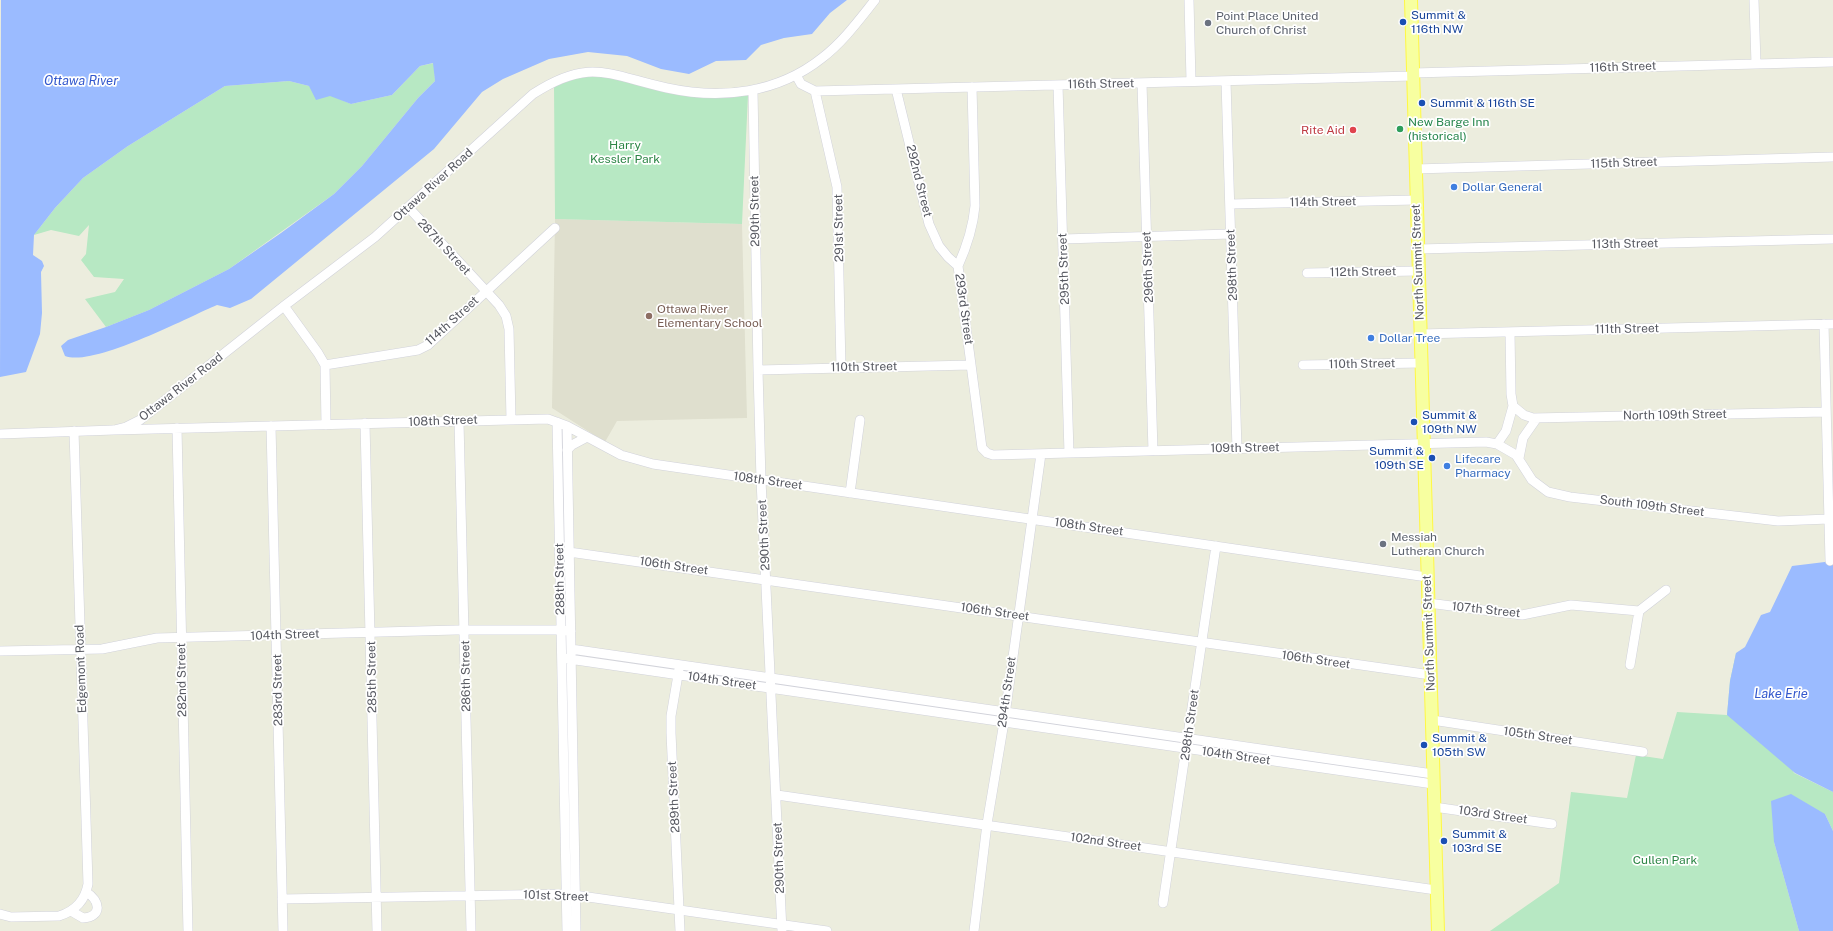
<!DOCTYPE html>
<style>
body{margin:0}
canvas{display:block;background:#ecedde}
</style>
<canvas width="1833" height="931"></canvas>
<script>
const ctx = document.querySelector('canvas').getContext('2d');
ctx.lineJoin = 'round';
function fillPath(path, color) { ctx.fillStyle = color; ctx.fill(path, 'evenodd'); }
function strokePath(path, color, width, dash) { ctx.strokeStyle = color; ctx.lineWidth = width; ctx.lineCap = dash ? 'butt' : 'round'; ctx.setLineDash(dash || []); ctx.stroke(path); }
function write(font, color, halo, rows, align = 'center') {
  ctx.font = font + ' "Public Sans",sans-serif'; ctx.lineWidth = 3.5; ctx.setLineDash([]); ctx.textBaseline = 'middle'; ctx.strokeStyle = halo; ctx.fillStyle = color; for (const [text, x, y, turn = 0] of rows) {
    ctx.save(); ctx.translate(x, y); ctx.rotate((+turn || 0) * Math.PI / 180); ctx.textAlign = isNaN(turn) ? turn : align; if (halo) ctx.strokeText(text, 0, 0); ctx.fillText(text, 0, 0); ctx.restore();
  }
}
const education = new Path2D(`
 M555,219l187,5 5,194 -130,3 -12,21 -53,-34z`);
const green = new Path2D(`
 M434,63l1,18 -17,17 -56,68 -28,28 -105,75 -80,41 -43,17 -21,-28 30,-7 9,-13 -30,-2 -13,-17 5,-6 3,-29 -10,11 -28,-6 -17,5 21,-27 28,-30 45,-32 97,-60 64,-5 20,5 42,18 41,-9 28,-29z
 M597,75l134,22 17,-2 -6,129 -187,-5 -1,-134 15,-6z
 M1736,653l58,120 39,19v39l-8,-17 -51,28 25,89h-317h8l69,-48 12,-91 56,6 9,-43 27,4 14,-47 50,3 3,-34z`);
const water = new Path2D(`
 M1,0h846l-17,13 -18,21 -28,4 -23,7 -15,15 -30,1 -27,13 -28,-5 -34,-13 -39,-4 -39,7 -46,20 -21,13 -48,57 -183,150 -21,9 -13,-3c-31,13 -123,62 -152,51l-4,-10 7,-6 38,-13 43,-17 80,-41 52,-36 53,-39 28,-28 56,-68 17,-17 -2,-18 -13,3 -28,29 -41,9 -21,-8 -14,4 -7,-14 -20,-5 -64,5 -97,60 -45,32 -28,30 -21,27 -1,20 9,6 2,5 -3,6 1,41 -2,21 -14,38 -26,5z
 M1833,561v231l-38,-19 -68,-58 3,-34 6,-28 9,-6 16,-32 9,-3 22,-46z
 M1791,794l34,20 8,17v100h-34l-25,-89 -3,-41z`);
const minor = new Path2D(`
 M1189,0l2,81
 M1754,0l2,64
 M1413,73l420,-11
 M796,75l5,9 14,7 598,-15
 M1226,81l11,368
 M1142,83l11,368
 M1058,85l11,368
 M972,87l3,119c-2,22 -8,40 -17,60l24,182 5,5 6,2 493,-13 11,2 19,11 16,25 16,12 22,5 208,24 51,-2
 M896,89l33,135 10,22 9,11 10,9
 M753,90l5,280 3,110 21,451
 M815,91l22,96 4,181
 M1415,169l418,-12
 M1230,204l186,-4
 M409,208l90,97 7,11 3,13 2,91
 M1063,239l168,-5
 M1418,249l415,-10
 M1307,273l111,-2
 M284,306l34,47 7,12 1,60
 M1824,324l6,237
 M1510,332l1,62 2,12 11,9 9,3 293,-6
 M1420,334l413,-10
 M325,365l93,-15 10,-5 127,-117
 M1303,365l118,-2
 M758,370l213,-5
 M459,421l12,510
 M557,422l10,509
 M365,423l12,508
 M271,426l12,505
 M567,426l9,505
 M177,428l11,503
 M114,430l434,-11 19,7 54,29 32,9 774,113
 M0,434l114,-4 12,-3 14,-7 144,-114 91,-69 158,-143c57,-37 75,-19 134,-6 55,12 111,5 155,-30 21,-16 37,-38 53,-58
 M1497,444l9,-13 7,-25
 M567,450l5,-5 15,-8
 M1519,458l4,-20 14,-20
 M850,493l10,-73
 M559,552h10l862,123
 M1428,603l94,12 49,-10 68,6
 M571,649l862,125
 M0,651l102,-2 55,-11 299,-8h105l10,1
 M562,658l871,126
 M1630,665l9,-54 27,-21
 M679,669l-8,47v17l9,198
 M1432,720l211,32
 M777,795l659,95
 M1434,807l118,17
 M282,899l285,-5 260,37
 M1163,903l53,-357
 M71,911l12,7c19,-1 18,-17 3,-26
 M0,914l11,3 48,-1c16,-5 26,-15 29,-32l-14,-453
 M974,931l13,-107 17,-102 37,-268`);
const major = new Path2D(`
 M1411,0l27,931`);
const markers = [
 [1403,22,4,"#1a4fb4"],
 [1208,23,4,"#6b7280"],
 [1422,103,4,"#1a4fb4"],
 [1400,129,4,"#2e9e5b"],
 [1353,130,4,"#e0444e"],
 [1454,187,4,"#3f7fe0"],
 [649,316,4,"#8d6e63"],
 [1371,338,4,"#3f7fe0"],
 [1414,422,4,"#1a4fb4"],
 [1432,458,4,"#1a4fb4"],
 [1447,466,4,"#3f7fe0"],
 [1383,544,4,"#6b7280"],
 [1424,745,4,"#1a4fb4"],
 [1444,841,4,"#1a4fb4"]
];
const transitNames = [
 ["Summit &",1411,15],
 ["116th NW",1411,29],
 ["Summit & 116th SE",1430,103],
 ["Summit &",1422,415],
 ["109th NW",1422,429],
 ["Summit &",1424,451,"right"],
 ["109th SE",1424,465,"right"],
 ["Summit &",1432,738],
 ["105th SW",1432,752],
 ["Summit &",1452,834],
 ["103rd SE",1452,848]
];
const worshipNames = [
 ["Point Place United",1216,16],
 ["Church of Christ",1216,30],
 ["Messiah",1391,537],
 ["Lutheran Church",1391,551]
];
const streetNames = [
 ["116th Street",1623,67,-2],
 ["116th Street",1101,84,-1],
 ["115th Street",1624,163,-2],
 ["292nd Street",919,181,76],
 ["Ottawa River Road",433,185,-42],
 ["114th Street",1323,202,-1],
 ["290th Street",755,211,-91],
 ["291st Street",839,228,-91],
 ["113th Street",1625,244,-1],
 ["287th Street",444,247,47],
 ["North Summit Street",1418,262,-92],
 ["298th Street",1232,265,-92],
 ["296th Street",1148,267,-92],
 ["295th Street",1064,269,-92],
 ["112th Street",1363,272,-1],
 ["293rd Street",964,309,82],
 ["114th Street",452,321,-42],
 ["111th Street",1627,329,-1],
 ["110th Street",1362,364,-1],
 ["110th Street",864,367,-1],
 ["Ottawa River Road",181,387,-38],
 ["North 109th Street",1675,415,-1],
 ["108th Street",443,421,-2],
 ["109th Street",1245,448,-1],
 ["108th Street",768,481,8],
 ["South 109th Street",1652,506,7],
 ["108th Street",1089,527,8],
 ["290th Street",764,535,-93],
 ["106th Street",674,566,8],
 ["288th Street",560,579,-91],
 ["107th Street",1486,610,6],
 ["106th Street",995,612,8],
 ["North Summit Street",1429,633,-92],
 ["104th Street",285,635,-2],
 ["106th Street",1316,660,8],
 ["Edgemont Road",81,669,-92],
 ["286th Street",466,676,-91],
 ["285th Street",372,677,-91],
 ["282nd Street",182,680,-91],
 ["104th Street",722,681,8],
 ["283rd Street",278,690,-91],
 ["294th Street",1007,692,-82],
 ["298th Street",1190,725,-82],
 ["105th Street",1538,736,8],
 ["104th Street",1236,756,8],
 ["289th Street",674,797,-93],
 ["103rd Street",1493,815,8],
 ["102nd Street",1106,842,8],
 ["290th Street",779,858,-92],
 ["101st Street",556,896,2]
];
const leisureNames = [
 ["New Barge Inn",1408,122],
 ["(historical)",1408,136]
];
const healthNames = [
 ["Rite Aid",1345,130]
];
const parkNames = [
 ["Harry",625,145],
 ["Kessler Park",625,159],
 ["Cullen Park",1665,860]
];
const shopNames = [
 ["Dollar General",1462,187],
 ["Dollar Tree",1379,338],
 ["Lifecare",1455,459],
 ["Pharmacy",1455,473]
];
const educationNames = [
 ["Ottawa River",657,309],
 ["Elementary School",657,323]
];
const waterNames = [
 ["Ottawa River",81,81],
 ["Lake Erie",1781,694]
];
fillPath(education, '#dfdfce');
fillPath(green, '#b7e8c3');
fillPath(water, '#9bbbff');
strokePath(minor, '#d1d2da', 10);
strokePath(major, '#fff844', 14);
strokePath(minor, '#fff', 9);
strokePath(major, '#f7ffa0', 12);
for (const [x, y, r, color] of markers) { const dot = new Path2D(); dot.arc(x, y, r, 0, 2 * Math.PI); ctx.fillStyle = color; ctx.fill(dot); strokePath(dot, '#fff', 1.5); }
write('12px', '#164399', '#fff', transitNames, 'left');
write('12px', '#5b616d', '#fff', worshipNames, 'left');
write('12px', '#575961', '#fff', streetNames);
write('12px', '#27864d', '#fff', leisureNames, 'left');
write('12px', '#be3a42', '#fff', healthNames, 'right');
write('12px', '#2c8545', '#fff', parkNames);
write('12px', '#366cbe', '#fff', shopNames, 'left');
write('12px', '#785e54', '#fff', educationNames, 'left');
write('italic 13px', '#3358cd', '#fff', waterNames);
</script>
